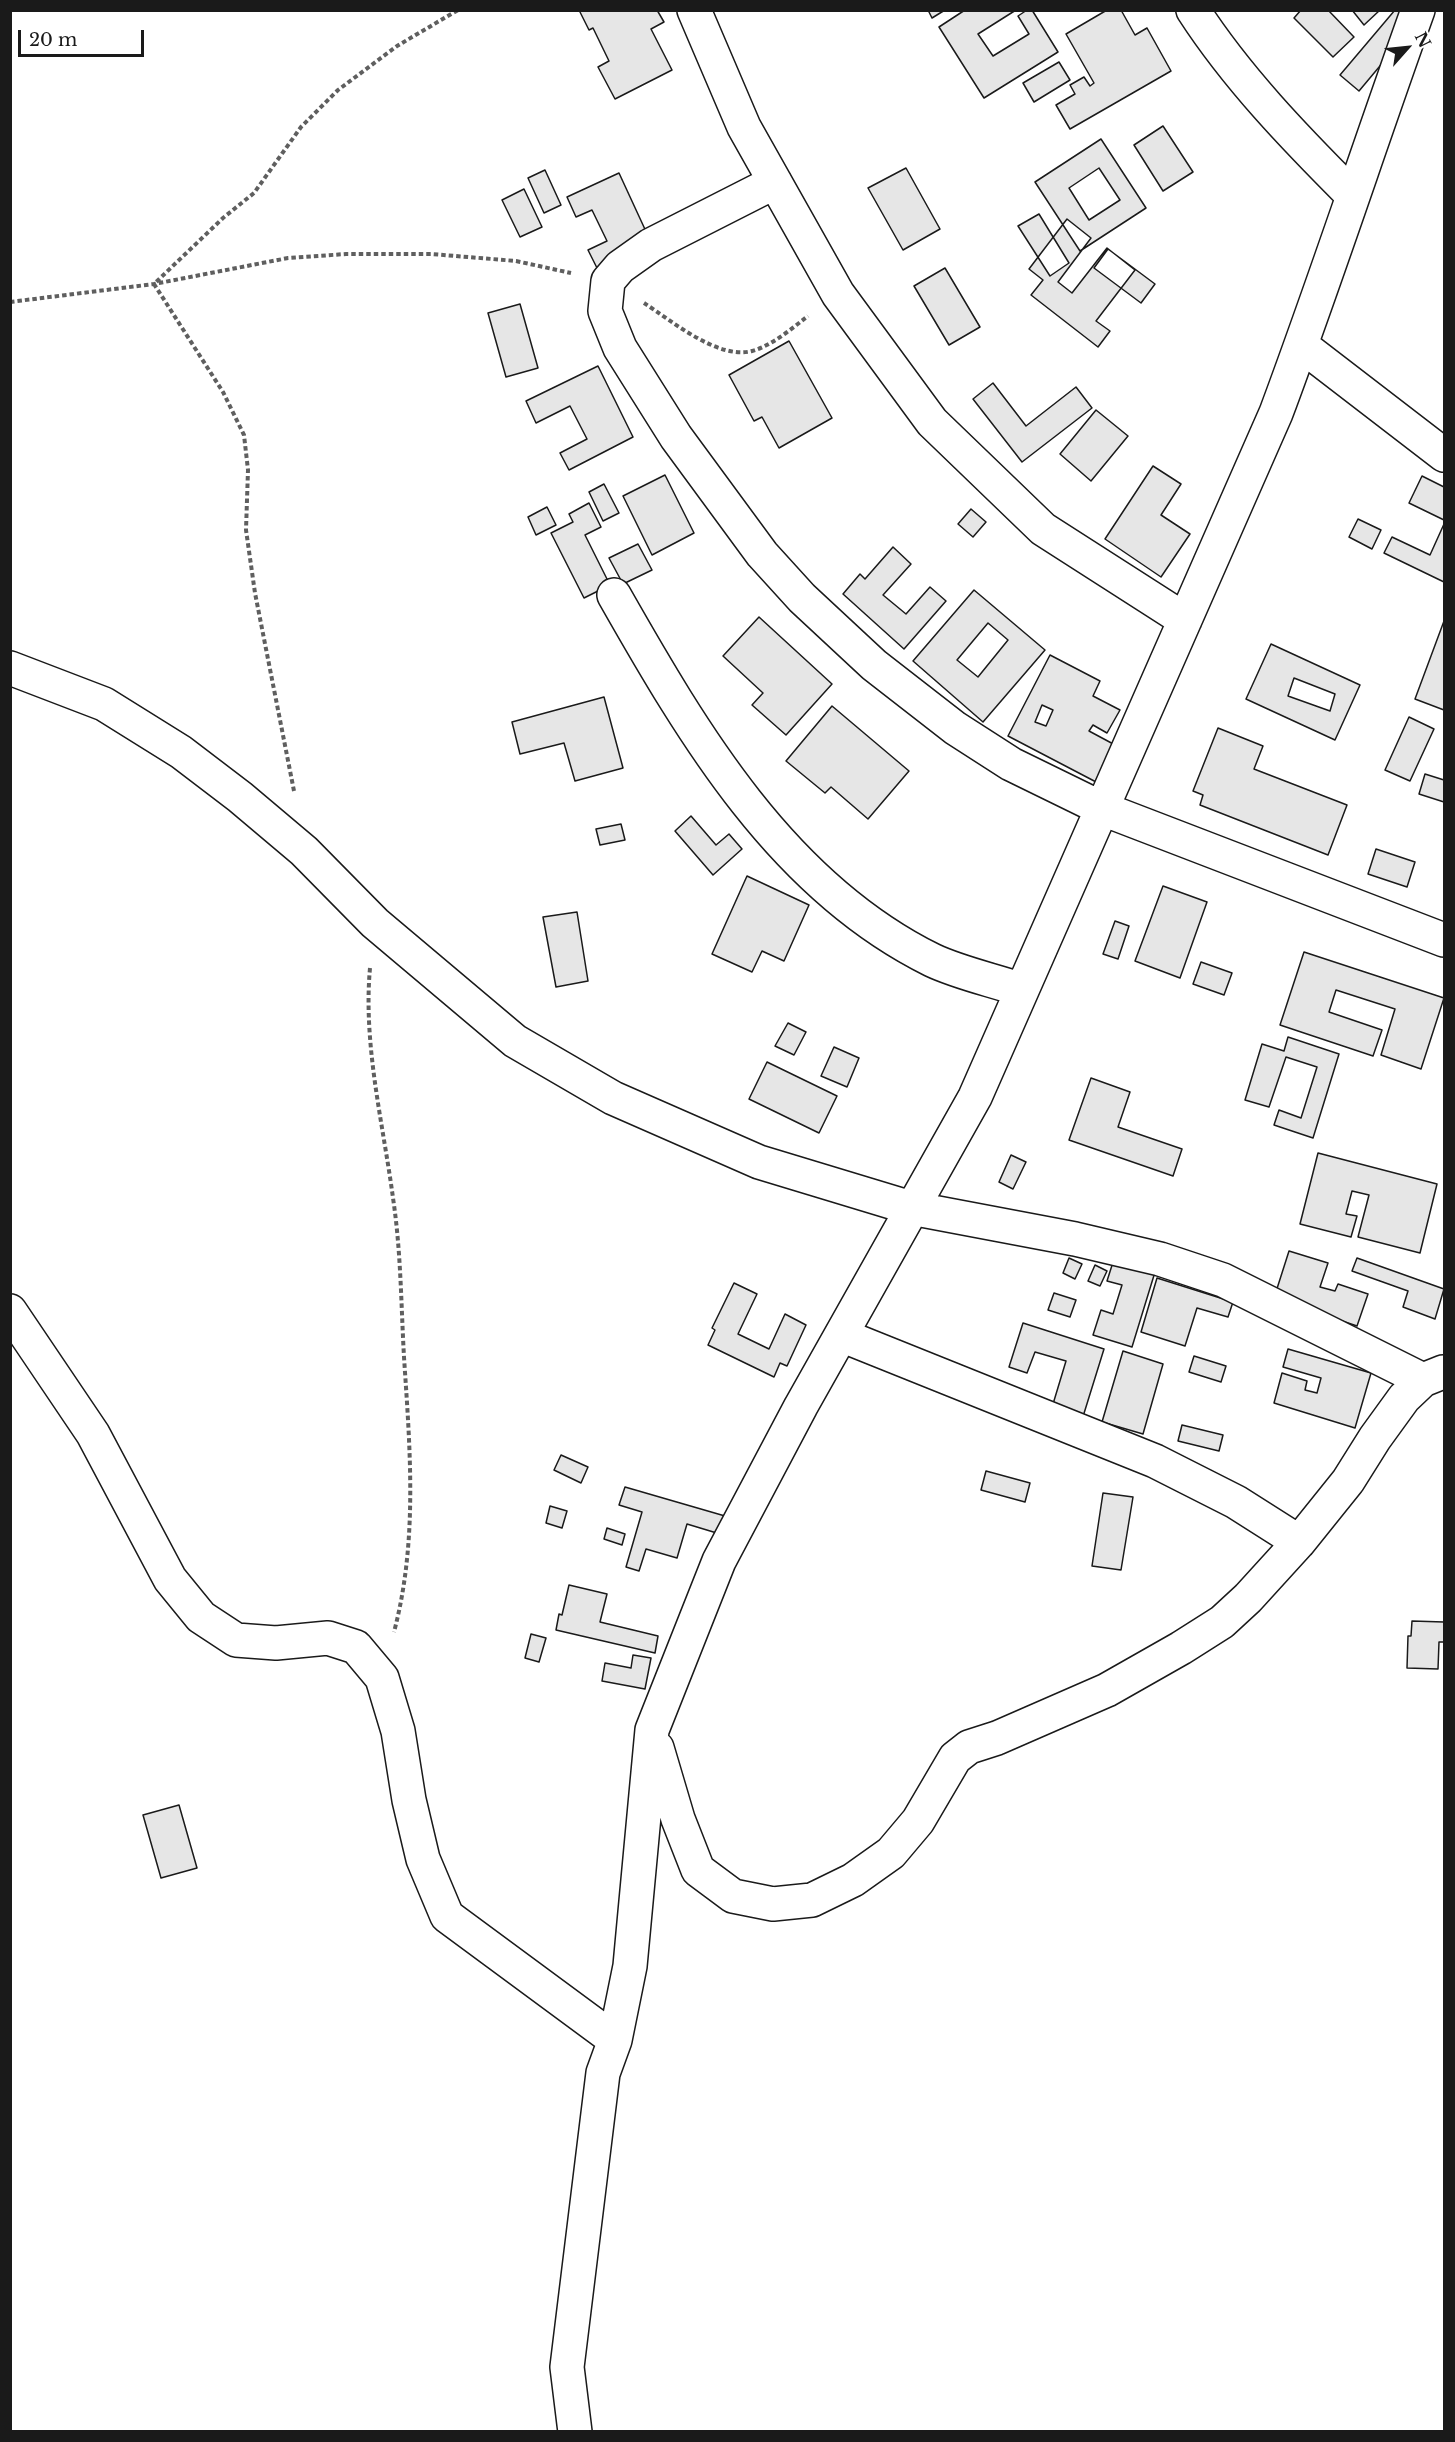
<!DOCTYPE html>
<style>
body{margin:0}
#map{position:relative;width:1455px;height:2442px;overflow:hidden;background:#fff;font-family:"Libre Baskerville",serif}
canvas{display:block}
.frame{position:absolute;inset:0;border:12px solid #1a1a1a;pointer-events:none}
.north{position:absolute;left:1377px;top:18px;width:60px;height:60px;-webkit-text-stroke:4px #fff;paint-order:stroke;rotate:63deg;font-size:16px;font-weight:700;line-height:24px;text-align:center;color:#1a1a1a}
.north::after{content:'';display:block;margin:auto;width:21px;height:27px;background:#1a1a1a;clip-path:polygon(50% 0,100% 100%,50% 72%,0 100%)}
.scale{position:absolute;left:18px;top:30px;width:126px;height:27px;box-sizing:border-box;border:3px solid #1a1a1a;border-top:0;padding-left:8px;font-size:18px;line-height:21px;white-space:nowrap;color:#1a1a1a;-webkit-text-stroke:4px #fff;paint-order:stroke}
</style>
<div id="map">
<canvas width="1455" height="2442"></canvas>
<div class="frame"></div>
<div class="north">N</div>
<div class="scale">20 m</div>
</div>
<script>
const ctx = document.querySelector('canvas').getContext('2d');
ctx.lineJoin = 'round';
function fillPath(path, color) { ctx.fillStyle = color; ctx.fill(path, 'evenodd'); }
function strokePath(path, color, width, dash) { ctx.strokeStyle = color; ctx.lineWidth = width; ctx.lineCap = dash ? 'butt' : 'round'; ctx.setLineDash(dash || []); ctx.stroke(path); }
const building = new Path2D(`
 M579,10h78l7,12 -13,7 21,41 -57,29 -17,-32 11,-6 -16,-33 -4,2z
 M928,10h17l-13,8z
 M965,10h51l-38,24 15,22 36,-22 -11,-18 9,-6h5l26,42 -74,46 -45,-71z
 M1107,10h14l14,25 12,-7 24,43 -101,58 -14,-24 19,-11 -5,-9 14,-8 6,9 4,-3 -28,-49z
 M1301,10h27l26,27 -21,20 -39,-39z
 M1352,10h28l-16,15z
 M1395,10h18l8,7 -62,74 -19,-16z
 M1059,62l11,18 -36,22 -11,-19z
 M1163,126l30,46 -30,19 -29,-46z
 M1101,139l45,69 -66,43 -45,-69zM1099,168l21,32 -31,20 -20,-32z
 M906,168l34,61 -37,21 -35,-62z
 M545,170l16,35 -17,8 -16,-35z
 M619,173l30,65 -51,32 -10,-20 19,-9 -15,-31 -16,7 -9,-20z
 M524,189l18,38 -22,10 -18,-37z
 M1039,214l30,49 -19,13 -32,-50z
 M1067,219l24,19 -33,44 14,11 35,-45 28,22 -39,51 14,10 -12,16 -67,-52 12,-15 -14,-11z
 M1108,249l47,35 -14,19 -47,-35z
 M945,268l35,59 -31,18 -35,-59z
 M520,304l18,64 -32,9 -18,-64z
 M789,341l43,77 -53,30 -17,-31 -8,4 -25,-46z
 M598,366l35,71 -64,33 -9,-17 27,-14 -17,-33 -34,17 -10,-22z
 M993,383l33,43 50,-39 16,21 -70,54 -49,-63z
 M1096,410l32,26 -37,45 -31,-27z
 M1153,466l28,18 -20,31 29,19 -29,43 -56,-38z
 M665,475l29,58 -42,22 -29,-59z
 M1422,476l22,11v33l-35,-17z
 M604,484l15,29 -16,8 -14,-29z
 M589,503l12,24 -16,8 25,50 -26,13 -33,-65 22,-11 -4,-8z
 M547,507l9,18 -20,10 -8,-18z
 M971,509l15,13 -13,15 -15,-13z
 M1358,519l23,11 -9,19 -23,-12z
 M1444,524v58l-60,-29 8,-16 38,18z
 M638,544l14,26 -29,14 -14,-26z
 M893,547l18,17 -28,31 23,19 24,-27 16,14 -42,48 -61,-55 17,-20 5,5z
 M974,590l71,60 -62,72 -70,-61zM988,623l20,17 -30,37 -21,-17z
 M759,617l73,67 -46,51 -34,-30 11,-12 -40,-37z
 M1444,621v89l-29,-11z
 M1271,644l89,41 -25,55 -89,-41zM1294,678l41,16 -5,17 -42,-15z
 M1050,655l50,26 -7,15 27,14 -13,23 -14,-8 -4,6 28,15 -19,37 -90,-47zM1042,705l11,5 -7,16 -11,-4z
 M604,697l19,71 -48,13 -11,-38 -44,11 -8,-32z
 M832,706l77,65 -41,48 -37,-32 -6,6 -39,-32z
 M1409,717l25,12 -24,52 -25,-11z
 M1218,728l45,18 -9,23 93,36 -19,50 -128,-50 3,-10 -10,-4z
 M1425,774l19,6v22l-25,-8z
 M691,816l25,29 13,-11 13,15 -29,26 -38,-44z
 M621,824l4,16 -25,5 -4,-16z
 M1376,849l39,13 -8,25 -39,-13z
 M747,876l62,29 -25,56 -22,-10 -10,21 -40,-18z
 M1163,886l44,16 -27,76 -45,-17z
 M577,912l11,69 -32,6 -13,-70z
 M1115,921l14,5 -11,33 -15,-5z
 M1304,952l140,46 -23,71 -40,-14 14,-46 -59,-19 -7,22 53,18 -9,26 -93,-31z
 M1201,962l31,11 -8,22 -31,-11z
 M788,1023l18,9 -12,23 -19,-9z
 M1288,1037l51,17 -26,84 -39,-13 5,-15 22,8 16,-51 -31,-10 -17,50 -24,-7 17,-56 22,7z
 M834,1047l25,11 -12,29 -26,-11z
 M767,1062l70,34 -18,37 -70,-34z
 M1091,1078l39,14 -12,35 64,22 -9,27 -104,-36z
 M1318,1153l119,31 -17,69 -62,-16 11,-42 -17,-4 -6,23 11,2 -6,21 -51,-13z
 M1011,1155l15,7 -13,27 -14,-7z
 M1289,1251l39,12 -8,24 15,4 3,-7 30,10 -11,32 -83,-28z
 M1069,1258l13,6 -7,15 -12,-6z
 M1357,1258l87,31 -9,30 -32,-12 5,-16 -56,-20z
 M1114,1259l41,13 -23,75 -39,-12 8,-25 12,4 9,-29 -15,-4z
 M1095,1265l12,6 -7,15 -12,-5z
 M1157,1278l76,24 -5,15 -31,-9 -12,38 -44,-14z
 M734,1283l23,11 -19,40 31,15 16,-35 21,11 -19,41 -7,-3 -6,14 -66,-32 7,-15 -3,-2z
 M1054,1293l22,7 -6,17 -22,-7z
 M1023,1323l81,26 -23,74 -31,-9 16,-53 -31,-9 -8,21 -18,-6z
 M1288,1349l83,24 -16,55 -81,-25 8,-30 25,8 -2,9 12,3 4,-15 -38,-11z
 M1123,1351l40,13 -20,70 -41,-12z
 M1194,1356l32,10 -5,16 -32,-10z
 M1182,1425l41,10 -4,16 -41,-10z
 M561,1455l27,12 -7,16 -27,-13z
 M986,1471l44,12 -5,19 -44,-12z
 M625,1487l100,29 -5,18 -33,-10 -10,34 -31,-9 -7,22 -13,-4 16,-55 -23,-7z
 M1103,1493l30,4 -12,73 -29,-4z
 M550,1506l17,5 -5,17 -16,-5z
 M607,1528l18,6 -3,11 -18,-6z
 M569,1585l38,9 -7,28 58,14 -3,17 -99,-23 3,-16 3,1z
 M1412,1621l32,1v20h-5l-1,27 -31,-1 1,-32h3z
 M531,1634l15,4 -7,24 -14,-4z
 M633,1655l18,3 -6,31 -43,-8 3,-18 26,5z
 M179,1805l18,63 -36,10 -18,-63z`);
const path = new Path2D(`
 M10,302l144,-18 134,-26 58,-4h86l84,7 55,12
 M644,303c28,18 74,57 108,48 21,-6 39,-22 56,-35
 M294,791l-39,-198 -9,-63 2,-60 -4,-35 -21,-43 -69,-108 69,-66 31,-25 47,-66 37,-37 59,-44 61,-36
 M370,968c-7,77 13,155 23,230 8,53 8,106 11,159 6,92 14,184 -10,275`);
const minor = new Path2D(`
 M694,10l50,117 94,167 94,128 111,107 142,91
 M1193,10c44,68 102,128 159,185
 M775,182l-124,63 -31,22 -12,14 -3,30 15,37 56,89 86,117 40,44 72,67 81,63 56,36 92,45 341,131
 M1301,345l143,110
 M614,595c79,139 168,291 318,365 27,13 61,20 90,30
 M10,668l94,36 77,48 59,45 64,54 71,72 140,118 98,57 146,64 152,46 164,31 85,20 63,21 200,100
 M10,1311l83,123 77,145 31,38 35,23 40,3 52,-5 28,9 26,31 16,53 11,69 14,59 24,57 168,124
 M841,1335l314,126 81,41 63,40
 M657,1748l21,71 20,51 35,26 40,8 39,-4 41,-20 38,-27 27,-32 37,-63 14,-11 28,-9 110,-48 74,-42 41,-26 26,-24 51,-56 49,-61 27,-43 29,-40 19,-18 20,-8
 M575,2432l-8,-65 36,-294 12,-33 15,-74 22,-236 67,-169 82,-155 174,-309 301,-684c50,-134 94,-269 142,-403`);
fillPath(building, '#e6e6e6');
strokePath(building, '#1a1a1a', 1.5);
strokePath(minor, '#1a1a1a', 36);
strokePath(path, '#5f5f5f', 4, [4.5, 3]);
strokePath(minor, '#fff', 33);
</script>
